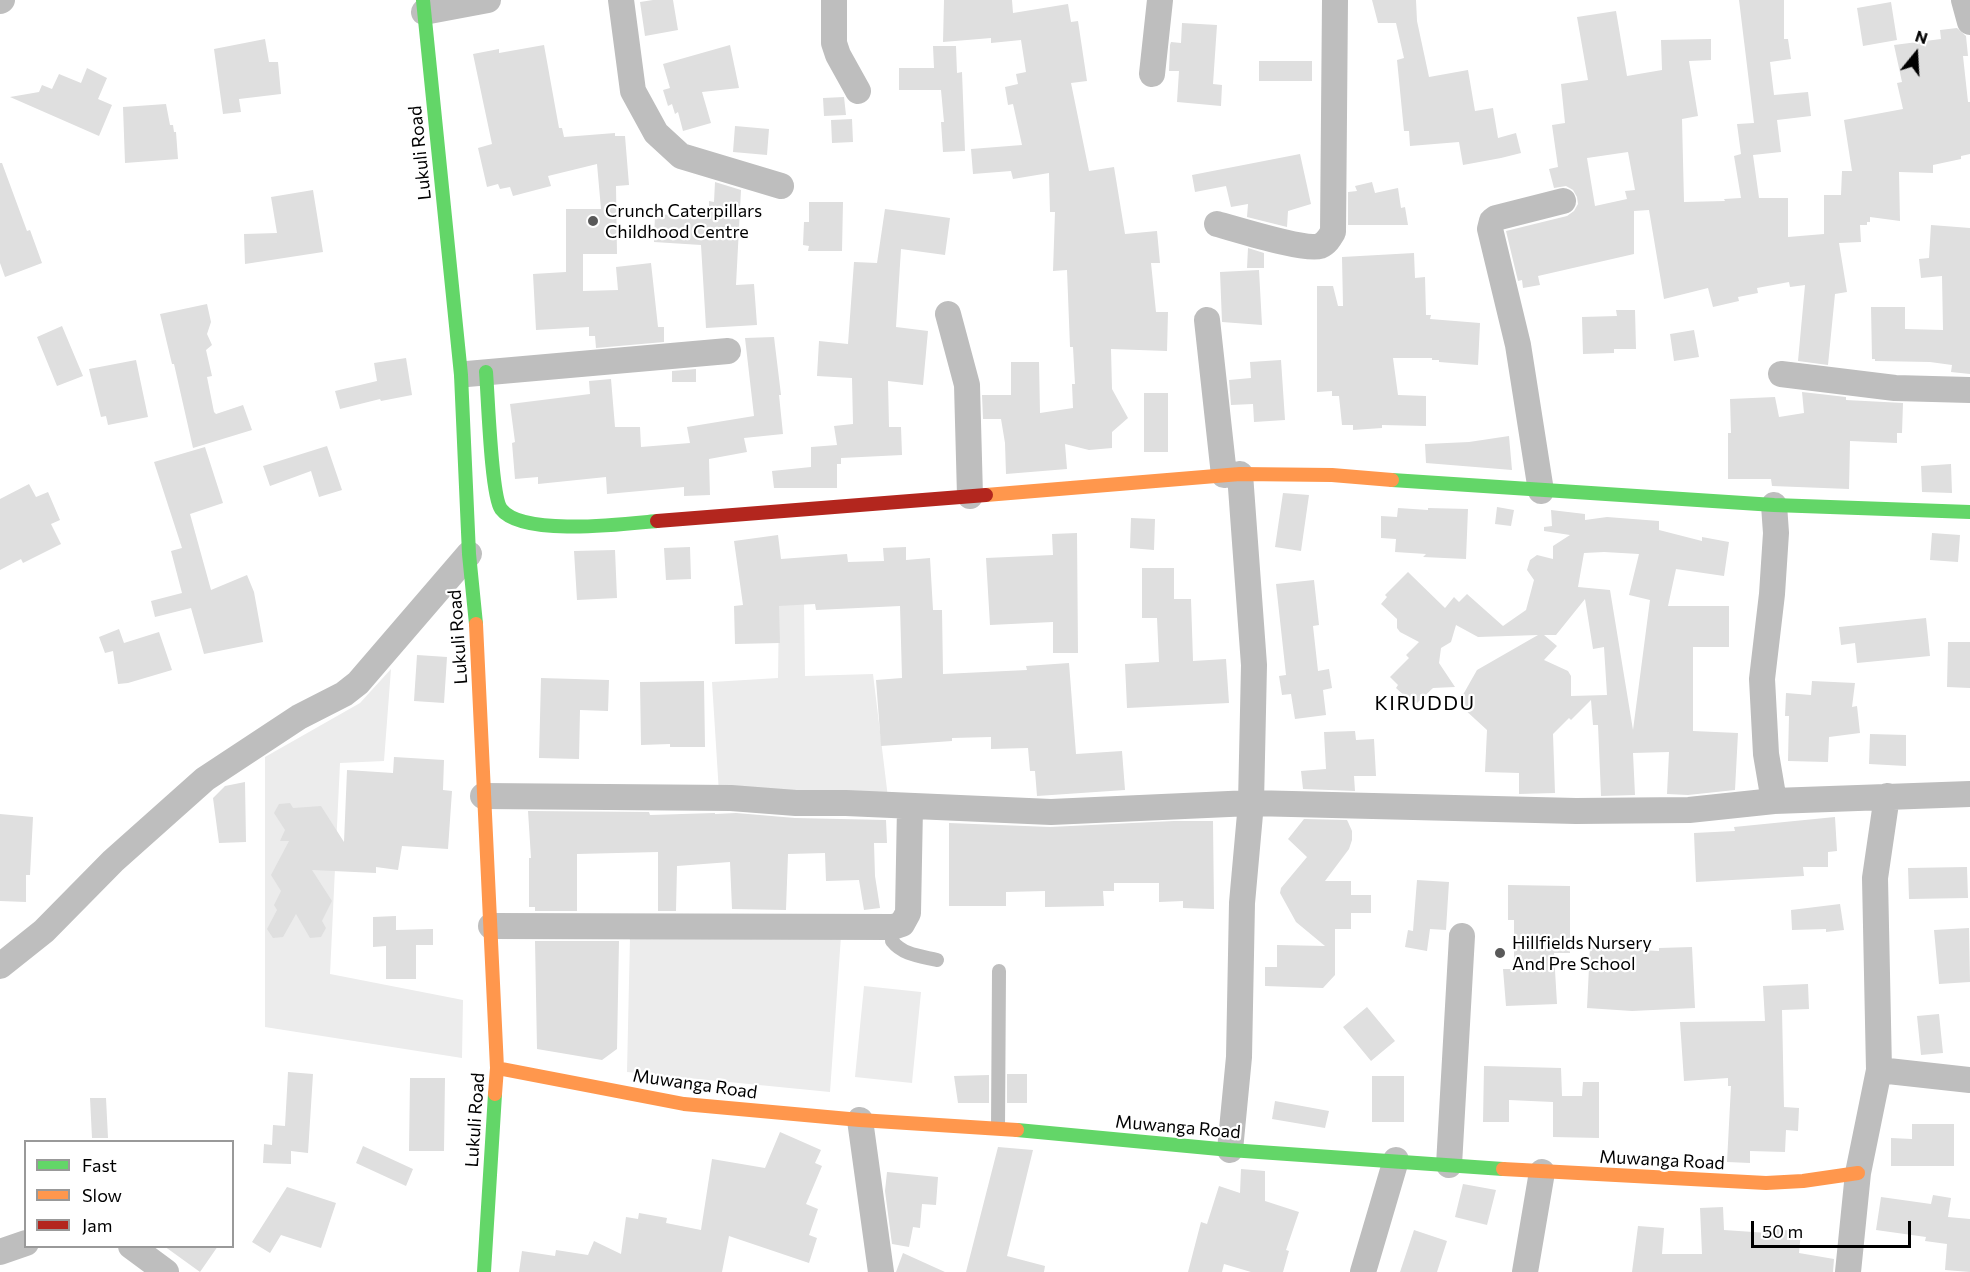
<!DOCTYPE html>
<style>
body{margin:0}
#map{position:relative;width:1970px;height:1272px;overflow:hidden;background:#fff;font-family:Commissioner,sans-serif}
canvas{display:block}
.legend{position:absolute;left:24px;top:1140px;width:210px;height:108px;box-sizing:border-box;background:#fff;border:2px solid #999;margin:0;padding:8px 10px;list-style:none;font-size:18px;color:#000}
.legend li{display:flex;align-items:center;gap:12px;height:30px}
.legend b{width:30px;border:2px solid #999}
.north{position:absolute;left:1886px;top:24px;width:60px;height:60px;-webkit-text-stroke:4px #fff;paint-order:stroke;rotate:18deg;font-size:16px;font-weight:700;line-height:24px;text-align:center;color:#000}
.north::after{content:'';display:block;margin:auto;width:21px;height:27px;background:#000;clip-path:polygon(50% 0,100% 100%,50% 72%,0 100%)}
.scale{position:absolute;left:1751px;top:1221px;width:160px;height:27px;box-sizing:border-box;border:3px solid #000;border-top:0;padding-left:8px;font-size:18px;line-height:21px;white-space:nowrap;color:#000;-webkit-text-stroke:4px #fff;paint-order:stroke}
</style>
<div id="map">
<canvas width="1970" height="1272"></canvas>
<ul class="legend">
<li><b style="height:8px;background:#63d668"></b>Fast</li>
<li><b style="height:8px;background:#ff974d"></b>Slow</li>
<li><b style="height:8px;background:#b3261e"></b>Jam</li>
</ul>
<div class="north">N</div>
<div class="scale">50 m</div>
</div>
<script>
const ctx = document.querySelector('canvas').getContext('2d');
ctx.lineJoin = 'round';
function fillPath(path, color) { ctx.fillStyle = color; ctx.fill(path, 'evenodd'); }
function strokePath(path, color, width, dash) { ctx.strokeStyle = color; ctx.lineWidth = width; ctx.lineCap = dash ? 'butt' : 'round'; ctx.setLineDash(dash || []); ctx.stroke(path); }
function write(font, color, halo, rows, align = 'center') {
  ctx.font = font + ' Commissioner,sans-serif'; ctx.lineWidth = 4.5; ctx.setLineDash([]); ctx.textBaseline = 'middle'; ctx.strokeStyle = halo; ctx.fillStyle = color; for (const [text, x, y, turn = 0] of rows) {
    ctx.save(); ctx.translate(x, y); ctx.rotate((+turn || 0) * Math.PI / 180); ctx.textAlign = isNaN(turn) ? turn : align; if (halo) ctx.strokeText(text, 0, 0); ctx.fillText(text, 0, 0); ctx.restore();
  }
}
const green = new Path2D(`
 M804,602l1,74 68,-2 16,132 -170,-13 -7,-111 66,-4 1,-74z
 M391,669l-7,92 -44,2 -10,211 133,26 -1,58 -197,-31v-270l95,-54z
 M841,936l-11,156 -203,-20 3,-135z
 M864,986l57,6 -9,91 -57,-6z`);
const building = new Path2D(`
 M653,0h20l5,30 -33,6 -5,-34z
 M944,0h68l1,13 55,-9 3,18 7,-1 9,60 -16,2 18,88 25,-4 11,67 32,-3 3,32h-9l5,49h12l-1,39 -56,-2 1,40 16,29 -16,14v16l-23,2 -24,-6 2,25 -61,5 -1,-31 -4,-24h-18l-1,-24h29v-33h28l1,51 33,-5 -1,-24h3l-2,-37h-3l-3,-77 -14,1 2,-59h-5l-1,-39 -36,6 -2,-8 -38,3 -2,-25 51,-4 -9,-41 -5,1 -3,-18 13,-3 -2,-10 10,-2 -5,-32 -30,3v-5l-48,4z
 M1372,0h44l1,21 12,56 39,-7 7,41 18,-3 5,30 18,-5 5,20 -20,5 -38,7 -4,-23 -49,4 -1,-15h-5l-7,-71 7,-2 -8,-35h-18z
 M1739,0h45v39h4l3,20 -21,3 4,33 34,-3 3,24 -34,4 4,32 -28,3 6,43h29v39l36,-3v-39h17l1,-24h10l-8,-51 59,-11 -6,-26 5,-1 -8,-37 47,-6 -1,-9 17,-2 9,8 2,20h-5l5,46h2v52l-9,2v3l-28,6v8l-34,-1 1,49 -30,-4v5h-3v3h-7l1,17 -22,1 8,49 -12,2 -7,71 -30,-4 7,-76 -15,2 -1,-5 -32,6 1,5 -20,4 1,4 -26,6 -5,-19 -44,11 -15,-89 -15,1v43l-96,22 2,9 -17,3 -1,-8 -4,1 -12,-50 61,-15 7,-5 4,-7 -1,-7 -4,-7 -7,-4 -12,2 -5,-19 9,-2 -6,-42 13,-2 -4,-39 27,-4 -11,-63 39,-6 11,65 35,-6 -1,-30 50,-1v21l-22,1 9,55 -16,3 2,83 41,-1 -1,-2 17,-1 -7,-42 7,-2 -4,-30 17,-1zM1628,152l7,38 -10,1 2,8 -32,7 -8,-48z
 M1891,2l6,38 -34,6 -6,-38z
 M1182,23l35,2 -4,59 9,1 -1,21 -44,-4 2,-31h-10l1,-26 1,-3 10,1z
 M265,39l4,23h9l3,32 -42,5 2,13 -18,2 -9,-65z
 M544,45l15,83h3l2,9 51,-4v3h10l4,49 -13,1 1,68h-34v37l35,-1 -2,-23 35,-4 7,64h6v15l-68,6 -1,-12h-6v-9l-53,3 -3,-56 33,-2v-63h35l-4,-45 -49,12 3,10 -38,10 -3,-9 -10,2 -2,-5 -11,3 -9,-39 14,-4 -19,-90 26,-5v4z
 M730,45l9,43 -37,4 9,31 -28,8 -5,-19 -3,2 -3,-10 -4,2 -5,-16 7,-2 -7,-24z
 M933,46h23l1,27 5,-1 3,79 -22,1 -2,-30h3l-3,-32h-42v-22h35z
 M1259,61h53v20h-53z
 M87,68l20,10 -9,21 14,6 -13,31 -89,-39 29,-5 3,-7 10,4 7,-15 22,9z
 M844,97l2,18 -22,1 -1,-18z
 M166,104l4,21h3l1,7h2l2,27 -53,4 -2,-56z
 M852,119l1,23 -21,1 -1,-23z
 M735,126l34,3 -2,26 -34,-3z
 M1300,154l11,50 -23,7 -1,16 -40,-10 1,-13 -17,3 -5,-21 -31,6 -3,-17z
 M0,163h2l25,68 3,-1 12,33 -37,14 -5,-14z
 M715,182l26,8 -5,95 18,-1 3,41 -51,3 -5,-83 -47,-3 1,-28 54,3v-16l5,1z
 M1372,182l3,11 23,-5 3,20 4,-1 3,18h-60v-33l9,-1 -2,-5z
 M313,190l10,62 -78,12 -1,-30 33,-1 -6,-36z
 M809,202h34l-1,49h-34l1,-5 -6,-1 1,-23h5z
 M885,209l65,9 -5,37 -44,-6 -5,78 32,4 -5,54 -35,-4 1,46h12l1,28 -61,3v6h-4v24h-63l-2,-17 39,-4v-20l26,-2 -3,-19 19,-2 -1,-46 -35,-2 2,-35 29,3 6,-82 23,1z
 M1931,225l39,3v146l-19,-2 1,-7 -22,-3 -55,-1v-2h-3l-1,-52h34v22l38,1 -1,-54 -21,2 -2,-19 10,-1z
 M1248,248l16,5v15h-17z
 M1414,253l1,25 10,-1 1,38h5l-1,4 50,4 -2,42 -39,-3v-2h-7v-2h-39l5,37 28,1v30l-44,-1v3l-29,2v-5h-11l-3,-29h-7v-5l-15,1v-106h16l5,20h5l-1,-49z
 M1259,270l3,55 -40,-3 -2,-50z
 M207,304l4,18 -4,12 5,11 -6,5 6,26 -5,1 7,35 2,2 27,-9 9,25 -59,18 -19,-84h-2l-12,-50z
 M1616,310h19l1,39h-22v4l-31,1 -1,-37 35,-1z
 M62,326l21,50 -26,10 -20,-49z
 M1694,330l5,27 -25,4 -4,-27z
 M774,337l7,58h-2l4,39 -39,4 3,14 -38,7 1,36 -26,1v-9l-77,7 -1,-17 -68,7v-7l-23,2 -3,-36 3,-1 -5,-38 80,-10 -1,-13 22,-2 4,48h25l1,20 49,-4 -3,-16 67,-11 -9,-78z
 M406,358l6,37 -31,6 -1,-2 -40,10 -5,-18 42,-10 -3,-18z
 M136,360l12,57 -40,8 -2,-9 -5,1 -12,-48z
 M1281,360l4,60 -31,2 -1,-18 -22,1 -2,-25 22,-2 -1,-16z
 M696,369v13h-24v-11z
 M1802,392l44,5v3l57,3 -1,30h-5v10l-47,-2 -1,48 -77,-3 -1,-7h-43v-46h3l-1,-34 45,-2 4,20 25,-4z
 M1144,393h24v59h-24z
 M1509,436l3,34 -86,-7 -1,-19 44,-2z
 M327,446l15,44 -23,7 -8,-26 -41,15 -7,-20z
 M205,447l18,56 -33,11 21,76 36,-15 7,17 9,50 -59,12 -13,-46 -36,9 -4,-16 31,-8 -11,-42 11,-3 -28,-86z
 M1951,464l1,29 -30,-1 -1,-26z
 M29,484l7,13 12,-5 12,28 -9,4 10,20 -38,19 -2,-4 -21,11v-71z
 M1283,493l26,2 -8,56 -26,-4z
 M1497,507l17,3 -3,16 -16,-2z
 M1398,508l30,2v-2l40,1 -2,50 -43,-2 3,-3 -31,-2 1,-13 -15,-1v-22l16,1z
 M1551,510l34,4v6l22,-3 52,4v9l43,11v-4l27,5 -5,34 -48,-7 -8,37h61v41h-36v84l45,2 -3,57 -47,5 -21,-1 2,-42 -36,1 2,42 -34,1 -3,-71h-5l-2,-25 -20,20 -2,-2 -16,16 2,59 -36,1v-21l-34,-1 2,-42 -24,-22 3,-2 -6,-6 17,-30 61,-35 -60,2 -22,-12 -5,17 -10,6 -2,15 16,24 -22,1 -16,15 -7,-6 -2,2 -12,-11 2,-3 -8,-8 19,-19 -3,-3 13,-13 -19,-10 -3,-4v-9l-16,-15 6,-7 -2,-2 23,-23 37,36 9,-11 5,5 8,-8 36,32 23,-16 8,-30 -7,-10 3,-10 7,-5 16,4v-13l17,-11 -26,-4v-4l8,-1zM1604,552l35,2 -10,41 21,5 -17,130 -23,-140 -32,-3 6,-34zM1585,599l8,50 11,-2 3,48 -36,1v-20l-3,-5 -24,-11 13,-14 -13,-11h12z
 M1131,518l24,1 -1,31 -24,-2z
 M1077,533l1,120h-25v-31l-63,3 -4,-67 67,-3 -1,-21z
 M1932,533l28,2 -2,27 -28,-2z
 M778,535l3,24 66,-5 1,8 36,-1 -1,-13 23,-1v13l24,-2 3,52h9l1,64 84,-4 -1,-4 43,-3 7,91 46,-3 3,39 -88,6 -2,-25h-5l-2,-23 -37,1v-12l-39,1v3l-71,5 -5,-66 26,-2 -2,-72 -84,4 -1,-6 -36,2 1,37 -45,1 -1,-38 9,-1 -9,-64z
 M690,547l1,32 -25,1 -2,-32z
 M615,550l2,48 -40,2 -3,-49z
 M1142,568h32v31h17l2,62 33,-2 3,44 -102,5 -2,-44 34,-2 -2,-44h-15z
 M1314,580l5,45 -6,1 5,45 11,-2 3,19 -9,2 3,25 -31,4 -4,-25 -9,1 -3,-19 7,-1 -10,-91z
 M1926,618l4,38 -73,7 -2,-20 -14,2 -2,-18z
 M119,629l5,14 35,-11 13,38 -44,13 -10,1 -5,-33 -8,2 -6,-16z
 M1948,642h22v46l-23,-1z
 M417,655l30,2 -3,46 -30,-2z
 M541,678l68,2 -1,31 -28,-1 -1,49 -40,-1z
 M704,681l1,66h-35v-3l-29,1 -1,-63z
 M1812,681l43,2 -3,24 5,-1 3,27 -31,4 -1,25 -40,-1 1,-45h-4l1,-23 25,2z
 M1355,731l1,9 18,-1 2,37h-22l1,15 -52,-2 -2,-18 25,-2 -2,-37z
 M1870,734l36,1v31l-37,-2z
 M394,757l50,3 -1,30 9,1 -4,58 -46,-3 -4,24 -22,-3v6l-64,-3 20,31 -10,20 4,7 -5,9 -11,1 -14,-24 -13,23 -10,1 -6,-9 10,-19 -3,-5 7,-14 -10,-16 18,-34h-9l5,-11 -11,-17 5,-9 11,-1 3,5 28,-2 23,36 3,-72 46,3z
 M245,782l1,60 -27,1 -6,-45 12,-12z
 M528,811l121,1 1,3 65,-2v1l21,-1 59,5 91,2 1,23h-13l1,33 5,32 -16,2 -5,-30 -33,1 -1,-28 -37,1 -2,56 -54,-1 -2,-47 -53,4 -1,45h-18v-59l-81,2v57h-42v-4h-6v-49h2z
 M0,814l33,3 -3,58h-4v27l-26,-1z
 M1835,817l2,34 -9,1v15h-25l1,9 -108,6 -2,-49 41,-2 -1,-4z
 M1304,819l43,1 1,2 4,9v9l-3,9 -24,32h26v14h20v18h-20v16h-16v46l-12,13 -58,-2v-19h12v-22l48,1 -29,-24 -16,-29 1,-5 26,-31 -19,-18z
 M1174,821h39l1,88 -31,-1v-7l-24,1v-19h-45v8h-11l1,15 -59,1v-16l-39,1v14h-57v-83l101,4z
 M1967,867l1,31 -59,1 -1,-31z
 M1417,880l32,2 -3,48 -16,-1 -3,22 -22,-4 3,-17 5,1z
 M1508,885l62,1v67h-16l3,51 -51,2 -3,-37h11v-49h-6z
 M1840,904l4,26 -18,2v-3l-34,1 -1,-20z
 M396,916v14l37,-1v16h-17v34h-30v-33l-13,1v-30z
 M1969,928l1,54 -31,2 -5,-54z
 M535,941h84l-2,108 -15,11 -65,-11z
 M1590,947l69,4v-3l33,-1 3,61 -63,3 -45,-3z
 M1808,984l1,25 -27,1 2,97 15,1 -1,23 -12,-1 -1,22 -35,-1v12l-23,-1 4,-76h-3v-8l-44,3 -4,-59 85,-1 -2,-35z
 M1367,1007l28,34 -24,20 -28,-34z
 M1939,1014l4,39 -22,2 -4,-39z
 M1484,1066l77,2 1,28h20l1,-14h16v56l-46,-1v-35l-44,-2v22h-26z
 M288,1072l25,2 -5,79 -17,-2v13l-28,-1 1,-19 8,1 1,-20 12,1z
 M1007,1074h20v29h-20z
 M989,1075v28h-31l-4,-27z
 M1372,1076h32v46h-32z
 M410,1078h35l-1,73h-35z
 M90,1098h16l2,40h-16z
 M1275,1101l54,10 -4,17 -53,-9z
 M1912,1124h42v42h-63v-28l21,1z
 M780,1132l41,18 -6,13 7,3 -16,38 12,5 -9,26 8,3 -8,25 -80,-27 -7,36h-203l3,-21 33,5 1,-6 32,5 6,-14 27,13 5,-37 12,2 1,-6 28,5 -1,5 35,7 11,-71 53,9z
 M363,1146l50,23 -7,17 -50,-23z
 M998,1147l35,3 -26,106 38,10 -1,6h-78z
 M1241,1169l24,2v30l34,11 -13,38 3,1 -6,21h-32l-27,-8 -2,8h-34l13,-50 6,2 12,-38 21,7z
 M887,1172l51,5 -2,28 -14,-1 -2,24 -7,-1 -4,20 -17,-3 -7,-53z
 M1463,1184l33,6 -9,35 -32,-8z
 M287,1187l49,16 -15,45 -40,-13 -11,18 -18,-11z
 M1933,1195l18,3 -3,19 22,2v53l-25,-2 2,-26 -22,-3 1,-4 -50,-7 5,-33 50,7z
 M1723,1207l1,23 44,3v-5l33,4 -2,21 35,6 -1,13h-201l6,-46 26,2 -2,26h40l-2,-46z
 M1414,1230l33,11 -10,31h-37z
 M164,1246h54l-18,26z
 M903,1253l42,19h-49z`);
const lane = new Path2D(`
 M893,927l-1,14c11,14 28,15 45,19
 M998,1128l1,-157`);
const street = new Path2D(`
 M621,0l12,91 23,42 25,23 100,30
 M834,0v43l4,12 20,36
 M1964,0l6,22
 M0,1l2,-1
 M424,12l64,-12
 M1152,74l8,-74
 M1217,224c19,5 88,27 103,22 7,-3 10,-9 13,-14l2,-232
 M948,314l19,71 3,111
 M1207,320l17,155
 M467,374l261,-23
 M1781,374l114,14 75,2
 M1541,491l-23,-146 -28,-116 2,-8 4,-3 67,-17
 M483,796l248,2 65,5h50l205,9 200,-9 3,-138 -14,-191
 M1774,801l-8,-47 -4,-75 10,-85 4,-61 -2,-28
 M491,926l402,1 9,-3 6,-11 2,-106
 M0,966l44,-35 69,-70 92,-82 94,-62 45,-23 14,-11 111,-129
 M1879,1070l91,10
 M860,1120l21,152
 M1230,1150l9,-93 3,-154 9,-100 325,8 113,-1 85,-9 196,-7
 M1449,1165l13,-229
 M131,1246l35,26
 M0,1252l26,-9
 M1363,1272l33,-112
 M1525,1272l17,-100
 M1848,1272l10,-99 21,-103 -4,-192 12,-82`);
const fast = new Path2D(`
 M423,0l38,375 8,179 7,70
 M486,372c2,23 5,123 15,137 21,28 124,15 156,12
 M1392,480l382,25 196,7
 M1017,1130l213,20 273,19
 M484,1272l11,-178`);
const slow = new Path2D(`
 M986,495l254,-21 92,1 60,5
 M476,624l21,444 -2,26
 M497,1068l187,36 176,16 157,10
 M1503,1169l263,14 37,-2 55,-8`);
const jam = new Path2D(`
 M657,521l329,-26`);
const markers = [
 [593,221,6,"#595959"],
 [1500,953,6,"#595959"]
];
const streetNames = [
 ["Lukuli Road",420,153,-96],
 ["Lukuli Road",458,637,-94],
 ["Muwanga Road",695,1084,8],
 ["Lukuli Road",475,1120,-86],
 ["Muwanga Road",1178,1127,5],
 ["Muwanga Road",1662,1160,3]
];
const poiNames = [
 ["Crunch Caterpillars",605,211],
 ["Childhood Centre",605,232],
 ["Hillfields Nursery",1512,943],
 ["And Pre School",1512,964]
];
const neighbourhoodNames = [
 ["KIRUDDU",1425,703]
];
fillPath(green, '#ececec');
fillPath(building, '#dfdfdf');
strokePath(lane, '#bebebe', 14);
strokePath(street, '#bebebe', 26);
strokePath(fast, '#63d668', 14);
strokePath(slow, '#ff974d', 14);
strokePath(jam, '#b3261e', 14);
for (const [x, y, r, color] of markers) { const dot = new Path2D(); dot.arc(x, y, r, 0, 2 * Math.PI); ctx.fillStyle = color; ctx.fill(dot); strokePath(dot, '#fff', 2); }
write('18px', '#000', '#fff', streetNames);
write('18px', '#000', '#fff', poiNames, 'left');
ctx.letterSpacing = '1.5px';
write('20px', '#000', '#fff', neighbourhoodNames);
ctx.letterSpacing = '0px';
</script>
